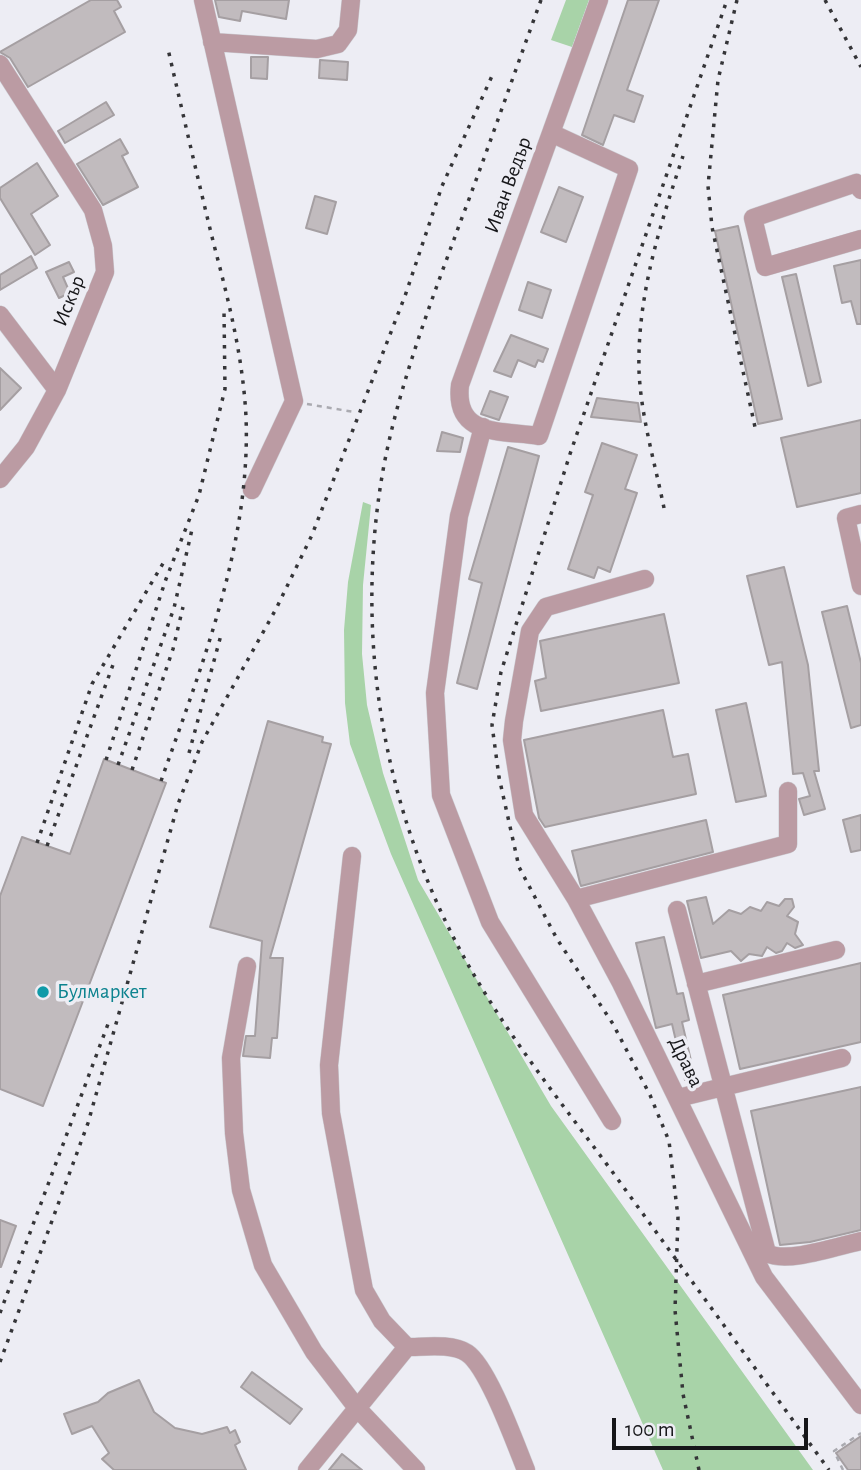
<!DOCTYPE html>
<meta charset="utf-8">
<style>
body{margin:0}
#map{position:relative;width:861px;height:1470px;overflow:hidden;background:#ededf4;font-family:"Alegreya Sans",sans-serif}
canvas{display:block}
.scale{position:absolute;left:612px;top:1418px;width:196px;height:32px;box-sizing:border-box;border:4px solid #161619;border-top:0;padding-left:9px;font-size:21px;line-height:24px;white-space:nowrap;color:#161619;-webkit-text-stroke:5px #ededf4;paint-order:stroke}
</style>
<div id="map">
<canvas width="861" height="1470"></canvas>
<div class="scale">100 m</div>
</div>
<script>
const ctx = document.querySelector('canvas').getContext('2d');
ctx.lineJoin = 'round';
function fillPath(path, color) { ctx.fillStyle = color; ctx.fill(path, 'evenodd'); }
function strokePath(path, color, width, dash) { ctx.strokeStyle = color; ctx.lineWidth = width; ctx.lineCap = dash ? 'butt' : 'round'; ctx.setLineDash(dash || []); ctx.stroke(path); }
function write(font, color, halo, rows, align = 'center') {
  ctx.font = font + ' "Alegreya Sans",sans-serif'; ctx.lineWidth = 7; ctx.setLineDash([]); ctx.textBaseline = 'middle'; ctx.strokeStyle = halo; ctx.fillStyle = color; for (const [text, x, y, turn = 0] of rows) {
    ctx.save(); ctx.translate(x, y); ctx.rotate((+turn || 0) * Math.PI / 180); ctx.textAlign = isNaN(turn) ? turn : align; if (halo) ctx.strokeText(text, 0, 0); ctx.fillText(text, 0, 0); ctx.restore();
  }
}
const green = new Path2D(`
 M566,0h23l-17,47 -21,-7z
 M363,502l8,3 -8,80 -1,69 5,51 16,68 35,107 133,226 262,364h-150l-272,-616 -41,-110 -5,-41 -1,-73 4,-48z`);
const building = new Path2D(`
 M91,0h26l4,7 -7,4 11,21 -97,55 -18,-29 -10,-6z
 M215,0h74l-3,19 -44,-8 -2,10 -21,-4z
 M628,0h31l-32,90 16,6 -9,26 -20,-7 -11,30 -21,-10z
 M251,57h17l-1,22 -16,-1z
 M320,60l28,2 -1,18 -28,-2z
 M106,102l8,13 -49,28 -7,-12z
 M120,139l8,14 -6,3 16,31 -35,18 -26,-41z
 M37,163l21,33 -27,18 19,31 -15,10 -35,-57v-10z
 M559,187l24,10 -17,45 -25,-10z
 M315,196l21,6 -9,32 -21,-6z
 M738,226l44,193 -24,5 -43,-193z
 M31,256l6,12 -37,22v-15z
 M861,260v64h-4l-6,-23 -9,2 -8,-37z
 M69,262l5,10 -11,5 7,16 -11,5 -13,-26z
 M796,274l25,108 -13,4 -26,-109z
 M528,282l23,8 -9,28 -23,-8z
 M511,335l37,14 -5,13 -5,-2 -3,7 -17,-7 -7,17 -17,-6z
 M0,368l21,20 -21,22z
 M490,391l18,6 -9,23 -18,-6z
 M597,398l41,5 3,19 -50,-5z
 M861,420v73l-64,14 -16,-69z
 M442,432l21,6 -3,14 -23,-1z
 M602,443l35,12 -12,34 12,4 -27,79 -12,-5 -4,11 -26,-9 25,-74 -8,-3z
 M508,447l31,9 -62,233 -20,-6 25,-100 -13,-4z
 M784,567l24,98 11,106h-5l11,38 -21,6 -5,-16 11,-3 -7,-23 -10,1 -11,-112 -13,3 -22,-89z
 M847,606l14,57v62l-10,3 -29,-116z
 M664,614l15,69 -138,28 -6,-30 11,-3 -6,-37z
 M746,703l20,93 -30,6 -20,-92z
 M663,710l10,47 15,-3 8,40 -151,33 -6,-9 -15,-78z
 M268,721l55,16 -1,5 9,2 -61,214h13l-6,80h-5l-2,20 -27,-2 3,-20h9l7,-95 -52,-14z
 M104,759l62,24 -123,323 -43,-17v-193l22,-59 48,17z
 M861,815v35l-10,2 -8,-32z
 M706,820l7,32 -132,34 -1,-3 -8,-32z
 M706,897l7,27 16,-14 12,4 9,-7 11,4 6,-9 12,4 6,-7h7l2,8 -7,9 11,6 -3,12 8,11 -8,3 -8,-5 -5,8 -6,2 -9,-6 -5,9 -13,-2 -8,7 -10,-10 -30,7 -14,-57z
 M664,937l13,57 6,-1 6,27 -7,2 13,56 -10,2 -13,-56 -16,4 -20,-85z
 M861,963v79l-121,27 -17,-74z
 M861,1087v143l-51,12 -30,3 -29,-134z
 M0,1220l16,6 -15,41h-1z
 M252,1372l50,37 -12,15 -49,-37z
 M139,1380l15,32 21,16 27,6 25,-7 3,6 5,-3 5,12 -5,3 11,25h-132l-12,-11 7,-6 -17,-27 -20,8 -8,-20 34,-12 10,-9z
 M861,1436v34h-13l-12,-17z
 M342,1454l20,16h-33z`);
const path = new Path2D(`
 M307,404l47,8
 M843,1470l-9,-19 27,-18`);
const minor = new Path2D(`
 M203,0l91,401 -42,89
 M212,42l105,7 21,-5 10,-14 3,-30
 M0,64l93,146 10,36 2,26 -48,118 -31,57 -26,32
 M551,133l78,36 -90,267c-39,-6 -85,1 -79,-51l139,-385
 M861,190l-5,-7 -103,35 12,49 96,-28
 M0,315l57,75
 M483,427l-24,89 -24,177 6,102 49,127 122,199
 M861,514l-15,4 15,68
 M645,579l-99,28 -16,24 -16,90 -2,19 12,75 52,84 45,84 143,294 97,128
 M352,856l-23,209 2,48 33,177 18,31 25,26
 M576,899l212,-55v-53
 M677,910l90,343c19,11 71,-7 94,-12
 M247,966l-16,92 3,75 7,57 22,75 51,87 43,56 59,62
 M696,984l140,-34
 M678,1098l164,-40
 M307,1470l100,-123c17,0 45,-4 60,6 21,14 48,90 59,117`);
const rail = new Path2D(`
 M541,0c-27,74 -53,149 -81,223 -29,79 -60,159 -76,242 -33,178 2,365 96,520 42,70 94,134 142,200 69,95 138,190 207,285
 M737,0l-19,80 -10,106 4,41 43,200
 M825,0l36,67
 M664,508c-9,-45 -23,-91 -25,-137 -2,-75 21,-146 44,-215
 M189,753l32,-118
 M106,760l60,-181 33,-84 26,-106 -1,-78
 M118,765l56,-157 19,-83
 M132,770l41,-121 10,-42
 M161,781c41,-116 90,-239 85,-364 -3,-59 -17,-115 -32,-172 -16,-65 -31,-131 -46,-196
 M37,843l55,-159 73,-124
 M47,846l67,-184
 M0,1313l108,-289
 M0,1362l88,-239 90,-319 24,-62 74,-133 36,-74 93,-239 37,-110 50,-110
 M699,1470l-16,-76 -8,-84 3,-93 -9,-76 -19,-46 -37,-71 -56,-85 -38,-72 -20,-90 -7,-52 9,-53 69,-218 157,-454`);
const markers = [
 [43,992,7,"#0f9aa8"]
];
const streetNames = [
 ["Иван Ведър",508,185,-70],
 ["Искър",69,301,-68],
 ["Драва",686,1062,64]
];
const cultureNames = [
 ["Булмаркет",57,992]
];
fillPath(green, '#a8d3a8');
fillPath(building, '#c1bbbe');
strokePath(building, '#a59fa2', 2);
strokePath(minor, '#cbcbd1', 19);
strokePath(path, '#aaaab0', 2.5, [5, 5]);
strokePath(minor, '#bb9ba3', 18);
strokePath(rail, '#353538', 3.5, [3.5, 7]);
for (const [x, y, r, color] of markers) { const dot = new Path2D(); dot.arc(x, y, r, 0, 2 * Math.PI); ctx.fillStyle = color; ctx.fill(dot); strokePath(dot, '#ededf4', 2.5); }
write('21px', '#161619', '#ededf4', streetNames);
write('21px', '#0d838f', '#ededf4', cultureNames, 'left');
</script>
